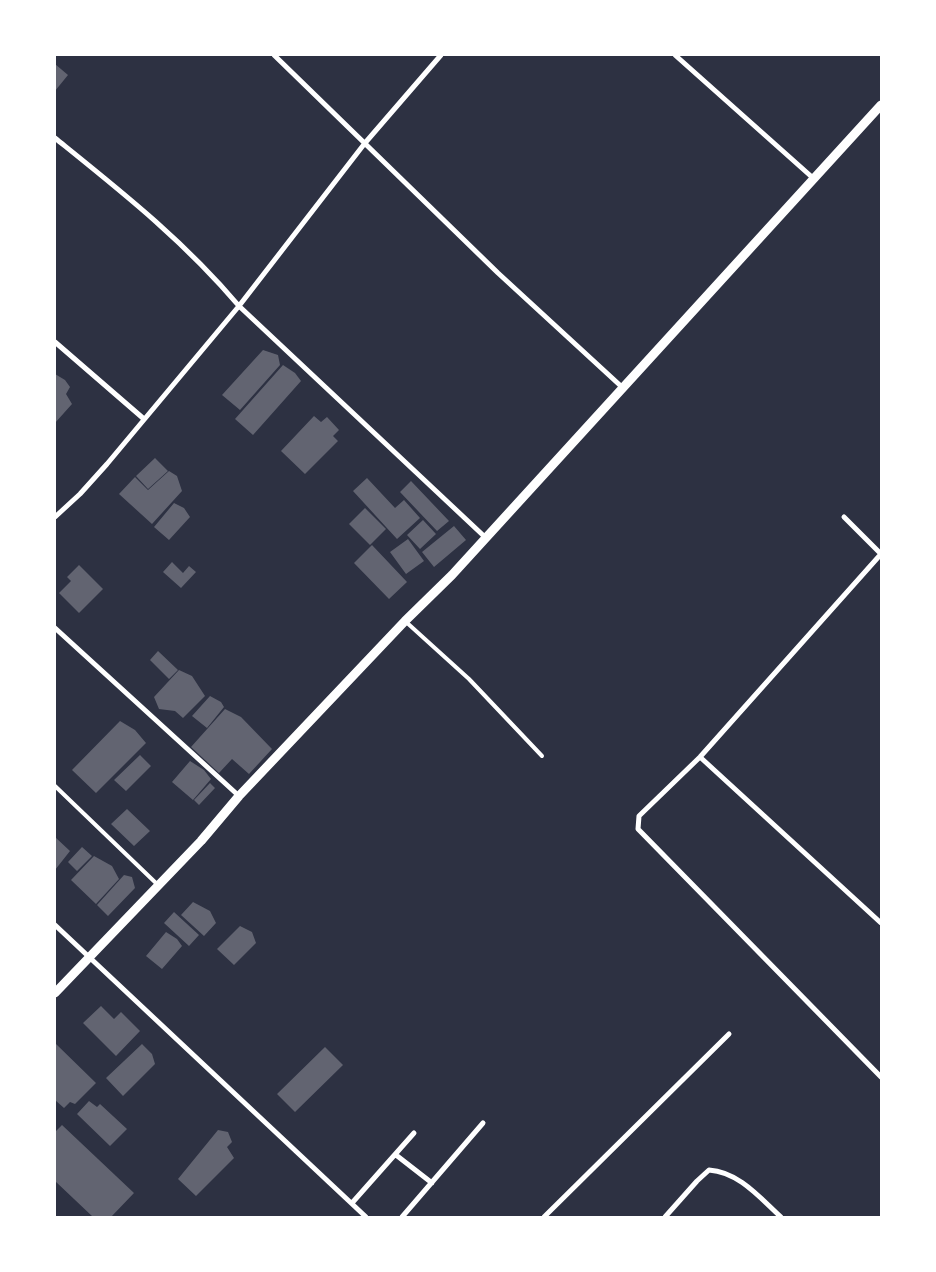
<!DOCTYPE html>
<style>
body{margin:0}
#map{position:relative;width:936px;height:1272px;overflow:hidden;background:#2d3142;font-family:Raleway,sans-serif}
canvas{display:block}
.frame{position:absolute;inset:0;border:56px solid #fff;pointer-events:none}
</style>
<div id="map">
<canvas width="936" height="1272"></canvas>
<div class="frame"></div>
</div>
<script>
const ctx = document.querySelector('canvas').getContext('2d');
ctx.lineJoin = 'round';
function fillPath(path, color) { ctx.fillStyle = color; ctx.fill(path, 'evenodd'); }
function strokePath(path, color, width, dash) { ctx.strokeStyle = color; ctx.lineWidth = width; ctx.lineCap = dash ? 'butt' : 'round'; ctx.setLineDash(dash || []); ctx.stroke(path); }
const building = new Path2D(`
 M55,64l13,11 -13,16z
 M263,350l15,5 2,10 -40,45 -18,-15z
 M283,365l12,8 6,8 -48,54 -18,-16z
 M55,374l10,6 5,7 -4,7 6,10 -17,19z
 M314,416l7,6 6,-5 12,13 -6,6 5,5 -33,33 -24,-23z
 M155,458l13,13 -20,18 -12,-13z
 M169,471l8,5 5,15 -30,33 -33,-30 16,-17 13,13z
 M367,478l28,30 9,-8 16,18 -23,21 -44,-48z
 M411,481l38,40 -12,10 -37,-39z
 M174,503l10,5 6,9 -21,23 -15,-13z
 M365,508l21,21 -16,16 -21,-21z
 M423,520l13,14 -16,15 -13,-14z
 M454,526l12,14 -32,27 -12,-15z
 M408,539l16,22 -18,13 -16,-22z
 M372,545l35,37 -18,17 -35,-36z
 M172,562l11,11 6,-7 7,6 -15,16 -18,-16z
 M79,565l24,24 -24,24 -20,-20 12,-12 -4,-4z
 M158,651l20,19 -9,9 -19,-19z
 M179,670l13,6 13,20 -22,22 -8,-7 -16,-2 -5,-12z
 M210,696l11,6 3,5 -17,21 -15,-12z
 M225,709l16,8 31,32 -23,25 -17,-15 -13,14 -28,-26z
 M120,721l15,9 11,13 -50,50 -24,-23z
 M140,755l11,11 -25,25 -12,-11z
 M190,761l14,9 7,9 -18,21 -21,-18z
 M210,783l5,5 -16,17 -5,-5z
 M127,809l23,22 -16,15 -23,-22z
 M55,837l15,14 -15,19z
 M82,847l10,9 -15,15 -9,-9z
 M94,856l18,10 7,13 -23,25 -25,-24z
 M124,875l8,2 3,11 -27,28 -11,-11z
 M193,902l17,9 6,12 -12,13 -23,-21z
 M174,912l25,23 -10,11 -25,-23z
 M240,926l12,6 4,11 -22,22 -17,-16z
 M166,932l11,7 5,7 -20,23 -16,-13z
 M101,1006l13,13 7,-7 19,19 -24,25 -33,-33z
 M55,1043l41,40 -21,21 -5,-2 -6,6 -9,-8z
 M142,1044l10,10 3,10 -32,32 -17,-18z
 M325,1047l18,18 -48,47 -18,-18z
 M89,1101l8,6 3,-3 27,25 -17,17 -33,-32z
 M62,1125l72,68 -23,24h-18l-38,-36v-49z
 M218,1130l10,2 4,10 -5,5 7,11 -38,38 -18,-17z`);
const service = new Path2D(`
 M405,621l64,58 73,77
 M55,786l103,99`);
const minor = new Path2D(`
 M274,55l224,218 125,115
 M675,55l138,123
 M55,138c67,54 128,102 184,168l247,232
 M55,342l89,77
 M55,517l25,-23 27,-30 132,-158 126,-163 76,-88
 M844,517l37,37
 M881,554l-181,203 -61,59 -1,13 243,248
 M55,628l184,168
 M700,757l181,166
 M55,925l311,292
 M396,1155l36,28
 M352,1203l62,-70
 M402,1217l81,-94
 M544,1217l185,-183
 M665,1217l32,-36 12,-11c30,2 51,28 72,47`);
const tertiary = new Path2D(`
 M55,993l146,-152 38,-45 166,-175 47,-46 429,-470`);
fillPath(building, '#626471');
strokePath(service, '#fff', 4);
strokePath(minor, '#fff', 5);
strokePath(tertiary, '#fff', 9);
</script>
